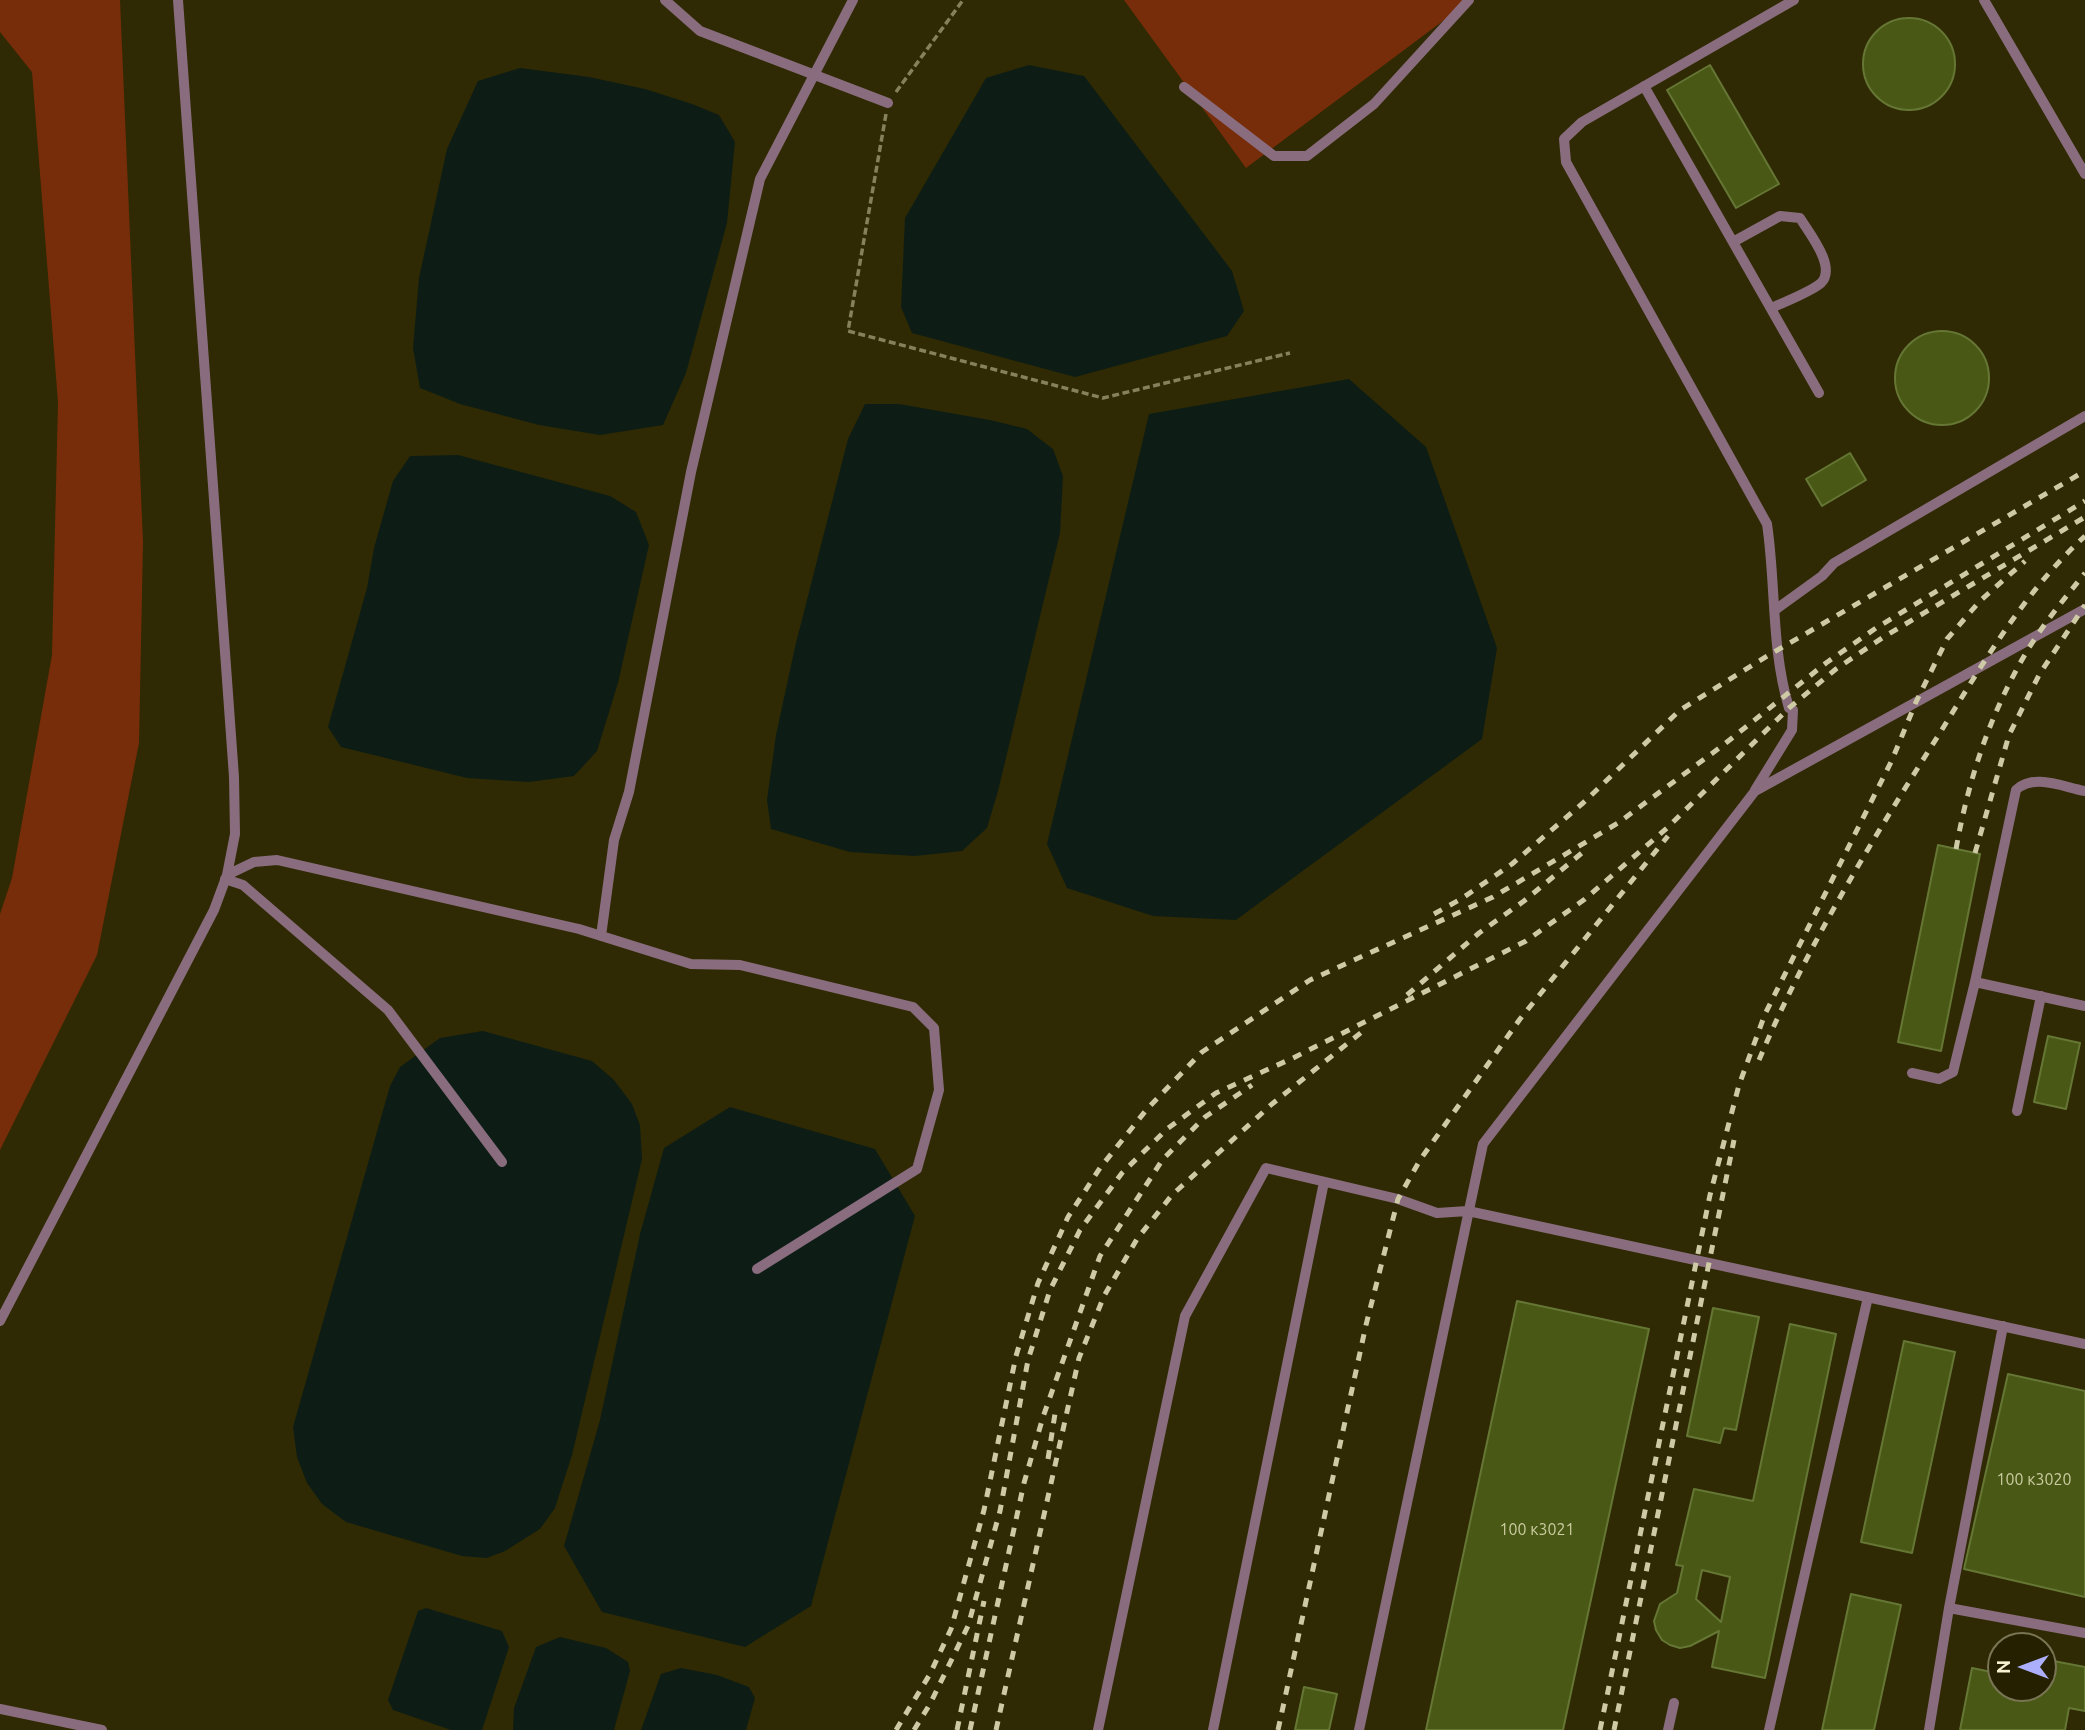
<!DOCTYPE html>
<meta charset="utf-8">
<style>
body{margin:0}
#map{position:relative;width:2085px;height:1730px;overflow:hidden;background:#2f2a03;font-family:Ubuntu,sans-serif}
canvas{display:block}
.north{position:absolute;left:1987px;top:1632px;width:70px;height:70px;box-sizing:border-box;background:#252000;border:2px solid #797453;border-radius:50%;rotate:270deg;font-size:19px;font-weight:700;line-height:28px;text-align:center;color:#f7f3d0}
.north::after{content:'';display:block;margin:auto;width:24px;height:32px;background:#acaffb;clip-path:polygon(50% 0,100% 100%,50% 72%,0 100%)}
</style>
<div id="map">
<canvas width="2085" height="1730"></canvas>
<div class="north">N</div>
</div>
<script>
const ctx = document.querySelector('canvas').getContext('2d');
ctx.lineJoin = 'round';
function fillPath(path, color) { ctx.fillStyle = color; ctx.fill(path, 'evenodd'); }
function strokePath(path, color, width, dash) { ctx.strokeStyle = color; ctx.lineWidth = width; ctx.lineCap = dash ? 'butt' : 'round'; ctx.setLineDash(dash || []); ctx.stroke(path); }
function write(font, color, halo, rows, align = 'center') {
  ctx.font = font + ' Ubuntu,sans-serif'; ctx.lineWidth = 5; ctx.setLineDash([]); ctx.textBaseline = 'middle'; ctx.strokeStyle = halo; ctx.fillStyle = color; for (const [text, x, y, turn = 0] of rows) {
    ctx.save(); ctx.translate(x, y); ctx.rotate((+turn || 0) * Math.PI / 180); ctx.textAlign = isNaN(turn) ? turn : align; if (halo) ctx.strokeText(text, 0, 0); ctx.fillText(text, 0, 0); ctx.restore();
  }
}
const green = new Path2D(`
 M0,0h120l23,542 -4,201 -42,212 -97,195v-236l12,-36 40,-223 6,-253 -26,-330 -32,-40z
 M1124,0h347l-225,168z`);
const water = new Path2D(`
 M1029,65l55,11 148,195 12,40 -17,25 -152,41 -163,-44 -11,-26 4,-89 81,-140z
 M520,68l69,9 56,12 47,15 27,11 16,27 -8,81 -41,150 -23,52 -63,10 -61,-10 -79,-21 -40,-16 -7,-40 6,-70 28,-129 31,-68z
 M1349,379l77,68 71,201 -15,91 -246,181 -83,-4 -86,-28 -20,-44 102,-430z
 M865,404h34l91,16 37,9 26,20 10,27 -3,57 -62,258 -11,37 -25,23 -47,5 -65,-4 -79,-23 -4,-29 9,-65 19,-88 53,-208z
 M458,455l152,41 26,16 13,33 -31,138 -21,68 -23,25 -45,6 -62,-4 -126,-31 -13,-20 39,-139 7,-40 19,-67 17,-25z
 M483,1031l109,30 22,19 18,24 8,21 2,34 -70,296 -17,53 -15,21 -35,22 -18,7 -25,-2 -116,-34 -24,-18 -15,-21 -10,-26 -4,-30 97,-341 10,-19 40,-29z
 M730,1107l145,42 40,67 -104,390 -66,41 -143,-35 -38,-66 36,-126 40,-186 24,-86z
 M426,1608l76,23 7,16 -27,83h-31l-58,-20 -5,-10 30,-89z
 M560,1637l46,11 22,14 2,9 -16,59h-101l1,-22 22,-61z
 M681,1668l36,7 32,12 6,11 -9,32h-105l20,-56z`);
const building = new Path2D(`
 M1863 64a46 46 0 1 1 92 0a46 46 0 1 1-92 0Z
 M1710,65l69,119 -43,24 -69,-118z
 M1895 378a47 47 0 1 1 94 0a47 47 0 1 1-94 0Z
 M1850,453l16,27 -44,26 -16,-27z
 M1938,845l42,9 -39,197 -43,-9z
 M2048,1036l32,7 -14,66 -32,-7z
 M1517,1301l132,28 -86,401h-137z
 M1713,1308l46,9 -23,113 -12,-2 -4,15 -33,-7z
 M1790,1324l46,10 -71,344 -53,-11 7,-36 -29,15 -10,2 -10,-3 -8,-5 -6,-10 -2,-9 6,-17 17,-11 6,-27 -7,-1 18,-76 59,12zM1702,1570l28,7 -9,45 -25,-23z
 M1904,1341l51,11 -43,201 -51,-11z
 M2008,1374l77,17v206l-121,-28z
 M1851,1594l50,11 -27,125h-52z
 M2043,1659l42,8v44l-16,-3 -4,22h-105l12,-62 29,6v14h42z
 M1304,1687l33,7 -8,36h-34z`);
const path = new Path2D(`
 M896,92l67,-92
 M886,114l-38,217 255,67 187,-45`);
const lane = new Path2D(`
 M665,0l35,31 188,72
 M1984,0l101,174
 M1644,86l175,307
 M1184,87l90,69h33l67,-52 95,-104
 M1733,242l47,-26 20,2c9,15 37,49 21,65 -8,7 -38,20 -50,25
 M1775,610l47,-34 12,-13 251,-147
 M1755,790l37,-60 1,-20 -4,-2c-18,-59 -13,-124 -22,-184l-201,-362 -2,-23 18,-17 212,-122
 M2085,791c-22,-4 -52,-18 -69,-1l-41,192 110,24
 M227,875l27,-13 23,-2 302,69 112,35 49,1 173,42 21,21 5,62 -22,79 -160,100
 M225,879l18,6 145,125 114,152
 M601,936l13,-96 15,-48 62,-320 69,-293 93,-179
 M1912,1073l27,6 14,-7 22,-90
 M2017,1111l24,-115
 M0,1321l214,-411 13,-35 8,-41 -1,-57 -56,-777
 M2003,1326l-54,282 136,25
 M0,1709l102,21
 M1098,1730l87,-414 81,-148 132,31 39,14 31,-2 617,133
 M1213,1730l111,-548
 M1359,1730l124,-586 272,-353 330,-182
 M1668,1730l6,-27
 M1769,1730l99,-433
 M1929,1730l20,-122`);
const rail = new Path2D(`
 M1956,849c13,-72 34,-135 71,-198 17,-28 38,-53 58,-78
 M1975,853l34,-118 30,-60 46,-70
 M1434,914l27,-15 51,-35 71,-61 97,-93 89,-55 316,-184
 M1407,995l72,-62 45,-32 59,-49
 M1759,1060c48,-114 113,-220 179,-324 44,-71 85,-143 147,-200
 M1048,1459l8,-52
 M896,1730l34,-56 21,-45 33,-119 32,-154 22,-73 30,-66 32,-49 47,-59 55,-57 108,-72 183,-83 125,-74 104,-77 104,-83 50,-35 209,-127
 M914,1730l16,-26 38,-78 32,-115 28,-151 22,-70 30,-60 42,-57 45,-44 49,-36 77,-35 233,-117 59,-42 82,-71 122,-120 47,-39 46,-31 203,-121
 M957,1730l27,-129
 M970,1730l54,-247 19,-66 57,-161 63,-97 42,-42 47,-32
 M996,1730l83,-372 25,-62 33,-57 35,-44 100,-91 91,-73
 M1278,1730l88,-405 32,-126 22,-39 100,-141 148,-183
 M1600,1730l110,-535 29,-110 26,-71 127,-254 24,-58 31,-63 33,-38 45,-40
 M1614,1730l120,-590`);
const numberNames = [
 ["100 к3020",2034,1480],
 ["100 к3021",1537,1530]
];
fillPath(green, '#772d0a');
fillPath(water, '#0d1d15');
fillPath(building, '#495915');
strokePath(building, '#657635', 2);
strokePath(path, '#86815c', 3.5, [7, 3.5]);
strokePath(lane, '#896d7e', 10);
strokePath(rail, '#cecaa6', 5, [9, 9]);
write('16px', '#cccca1', null, numberNames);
</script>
